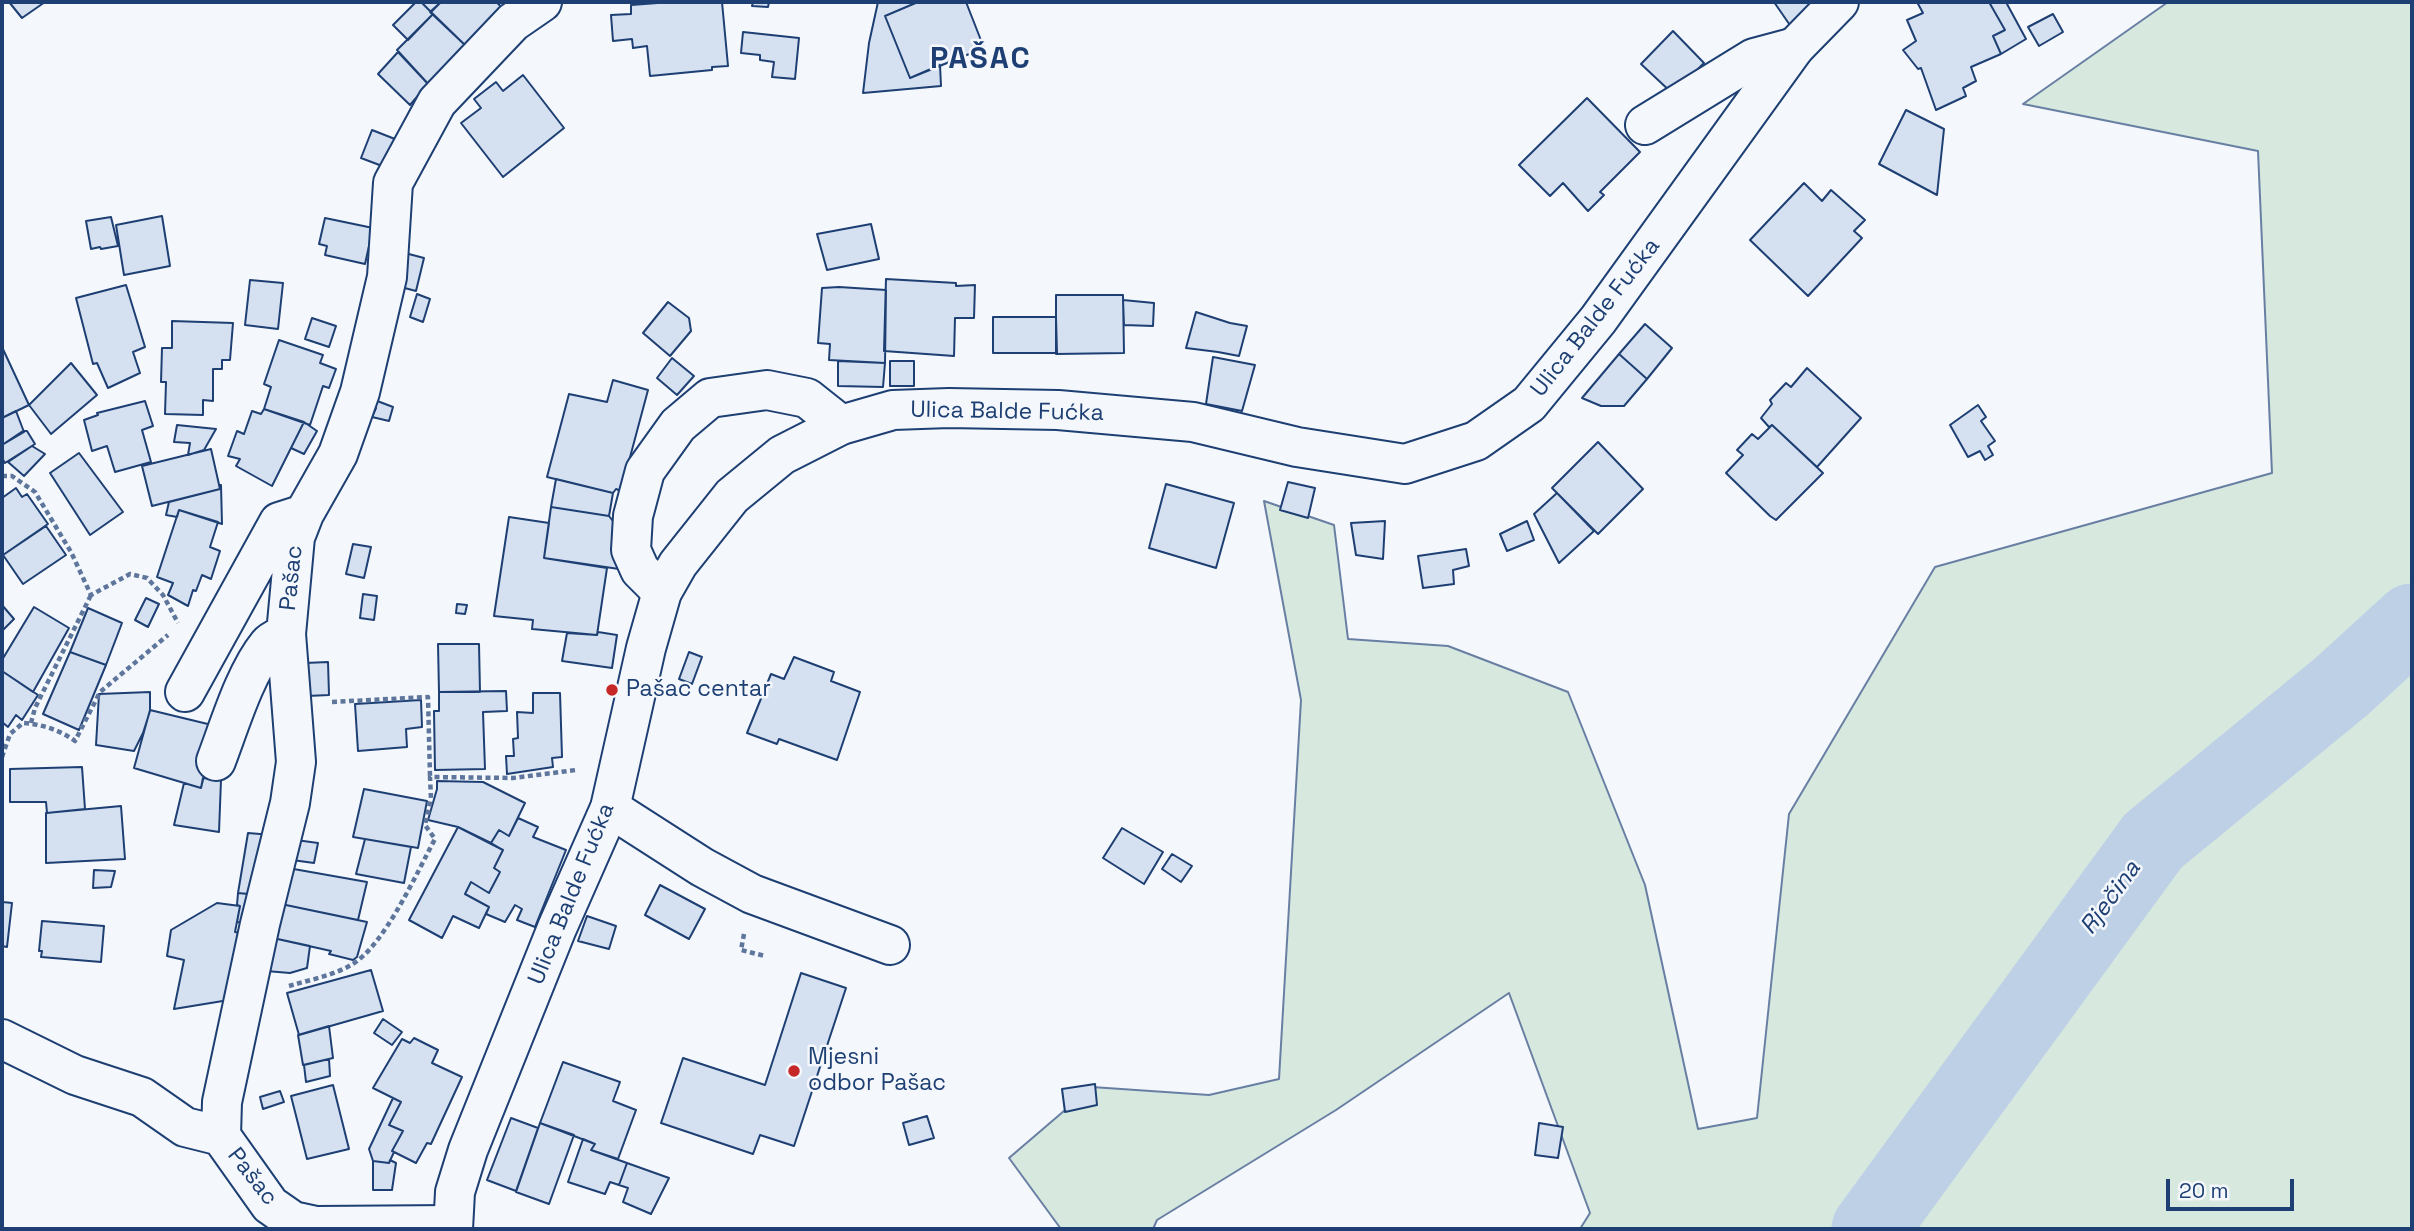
<!DOCTYPE html>
<meta charset="utf-8">
<style>
body{margin:0}
#map{position:relative;width:2414px;height:1231px;overflow:hidden;background:#f4f7fb;font-family:"Space Grotesk",sans-serif}
canvas{display:block}
.frame{position:absolute;inset:0;border:4px solid #1d3f73;pointer-events:none}
.scale{position:absolute;left:2166px;top:1179px;width:128px;height:32px;box-sizing:border-box;border:4px solid #1d3f73;border-top:0;padding-left:9px;font-size:21px;line-height:24px;white-space:nowrap;color:#1d3f73;-webkit-text-stroke:5px #f4f7fb;paint-order:stroke}
</style>
<div id="map">
<canvas width="2414" height="1231"></canvas>
<div class="frame"></div>
<div class="scale">20 m</div>
</div>
<script>
const ctx = document.querySelector('canvas').getContext('2d');
ctx.lineJoin = 'round';
function fillPath(path, color) { ctx.fillStyle = color; ctx.fill(path, 'evenodd'); }
function strokePath(path, color, width, dash) { ctx.strokeStyle = color; ctx.lineWidth = width; ctx.lineCap = dash ? 'butt' : 'round'; ctx.setLineDash(dash || []); ctx.stroke(path); }
function write(font, color, halo, rows, align = 'center') {
  ctx.font = font + ' "Space Grotesk",sans-serif'; ctx.lineWidth = 5; ctx.setLineDash([]); ctx.textBaseline = 'middle'; ctx.strokeStyle = halo; ctx.fillStyle = color; for (const [text, x, y, turn = 0] of rows) {
    ctx.save(); ctx.translate(x, y); ctx.rotate((+turn || 0) * Math.PI / 180); ctx.textAlign = isNaN(turn) ? turn : align; if (halo) ctx.strokeText(text, 0, 0); ctx.fillText(text, 0, 0); ctx.restore();
  }
}
const green = new Path2D(`
 M2168,2h244v1227h-832l10,-16 -81,-220 -173,117 -179,110 -4,9h-92l-52,-71 83,-71 117,8 70,-16 22,-379 -37,-199 70,24 14,114 100,7 120,46 77,193 53,244 59,-11 32,-304 146,-247 337,-94 -14,-322 -235,-47z`);
const river = new Path2D(`
 M1870,1229l283,-388 189,-155 70,-64`);
const building = new Path2D(`
 M9,2h36l-23,16z
 M416,2h5l12,12 -25,26 -15,-15z
 M421,2h20l-10,10z
 M441,2h55l8,7 -37,38 -37,-35z
 M671,2h51l6,64 -16,1v3l-62,6 -3,-30 -14,2 -1,-9 -19,2 -2,-26 20,-1v-9z
 M753,2h16l-1,5 -16,-1z
 M878,2h40l-33,14 25,62 30,-13 1,21 -78,7 6,-50z
 M918,2h48l18,46 -74,30 -25,-62z
 M1774,2h44l-24,29z
 M1917,2h72l16,28 -12,6 8,18 -30,13 5,14 -13,7 3,8 -30,14 -15,-42 -3,1 -15,-19 13,-9 -9,-21 16,-7z
 M1989,2h22l-4,2 19,35 -25,15 -8,-18 12,-6z
 M433,14l34,33 -36,40 -34,-37z
 M2053,14l10,18 -24,14 -11,-19z
 M1673,31l31,32 -31,31 -32,-30z
 M743,32l56,6 -4,41 -23,-2 2,-15 -14,-2v-5l-19,-2z
 M398,52l30,32 -18,21 -32,-31z
 M523,75l41,53 -61,49 -42,-54 20,-15 -7,-9 22,-17 7,9z
 M1587,98l53,54 -40,40 4,3 -16,16 -25,-28 -13,13 -31,-31z
 M1906,110l38,19 -7,66 -58,-31z
 M372,130l28,11 -10,28 -29,-11z
 M1804,183l18,18 9,-11 34,30 -11,11 8,7 -54,58 -58,-56z
 M162,216l8,50 -46,9 -8,-50z
 M111,217l7,29 -17,3 -1,-2 -9,2 -5,-28z
 M325,218l48,10 -8,36 -40,-9 2,-9 -8,-2z
 M871,224l8,35 -52,11 -10,-36z
 M405,253l19,5 -8,33 -19,-5z
 M886,279l70,4v3l19,-1 -1,33h-19l-1,38 -70,-5z
 M250,280l33,3 -5,46 -33,-4z
 M126,285l19,62 -12,5 7,21 -32,15 -11,-25 -4,1 -17,-66z
 M839,287l47,3 -1,73 -56,-3 1,-16 -12,-1 4,-55z
 M417,294l13,5 -7,23 -13,-5z
 M1056,295h67l1,58 -68,1z
 M1123,300l31,3 -1,23 -29,-1z
 M668,302l21,16 2,13 -21,25 -27,-23z
 M1196,312l34,11 17,3 -8,30 -21,-4 -32,-4z
 M993,317h63l1,36h-64z
 M312,318l24,8 -7,21 -24,-8z
 M172,321l61,2 -3,37h-8v9h-9v32l-10,-1v15l-38,-1 1,-32h-5l1,-34h10z
 M1645,324l27,24 -25,31 -28,-25z
 M279,340l44,15 -3,8 16,6 -7,19 -6,-2 -13,39 -46,-16 7,-22 -7,-3z
 M2,347l27,58 -27,13z
 M1619,354l28,25 -23,27h-23l-19,-8z
 M1213,357l42,8 -13,46 -36,-7z
 M672,358l22,18 -17,19 -20,-17z
 M838,361l47,2 -2,24 -45,-1z
 M890,361h24v25h-24z
 M71,363l26,32 -46,39 -22,-29z
 M1807,368l54,50 -44,49 -45,-42 -3,2 -8,-9 11,-14 -2,-4 16,-17 5,4z
 M613,380l35,10 -27,101 -5,-2 -3,4 -66,-16 22,-83 38,8z
 M372,399l21,8 -4,14 -17,-4 4,-9 -7,-3z
 M145,401l8,25 -11,4 9,32 -36,10 -8,-26 -15,5 -8,-31 14,-5 -1,-2z
 M1978,405l8,12 -5,4 14,20 -7,5 5,9 -8,5 -5,-9 -12,6 -18,-32z
 M264,409l40,13 -32,64 -36,-20 4,-7 -12,-3 9,-25 7,3 8,-23 9,3z
 M16,411l8,21 -22,13v-27z
 M304,422l13,9 -13,23 -13,-6z
 M177,425l39,4 -12,21 -16,5 2,-12 -16,-1z
 M1772,425l51,48 -47,47 -6,-4 -44,-43 17,-18 -6,-5 15,-16 6,5z
 M23,431h4l8,13 -30,19 -3,-5v-13z
 M1598,442l45,47 -45,45 -46,-46z
 M32,446l13,8 -21,22 -16,-14z
 M211,449l9,40 -68,17 -10,-40z
 M79,453l44,59 -33,23 -40,-62z
 M556,479l57,14 -4,23 -58,-9z
 M1288,482l27,6 -7,30 -28,-8z
 M1166,484l68,19 -18,65 -67,-20z
 M219,485h2l1,39 -43,-14 -2,7 -11,-2 3,-13 51,-13z
 M16,488l6,9 5,-3 21,30 -45,31 -1,-57z
 M1557,493l37,38 -35,32 -25,-49z
 M551,507l58,9 14,18 -4,35 -75,-11z
 M179,510l39,12 -8,25 10,4 -9,28 -9,-4 -6,16 -3,-1 -5,16 -20,-11 5,-12 -16,-6z
 M509,517l40,6 -5,35 63,10 -10,67 -65,-6 1,-9 -39,-4z
 M1385,521l-2,38 -27,-4 -5,-32z
 M1527,521l7,19 -27,11 -7,-17z
 M46,526l20,29 -43,29 -20,-29z
 M353,544l18,3 -7,31 -18,-4z
 M1466,549l3,17 -16,4 1,14 -31,4 -5,-32z
 M363,594l14,2 -3,24 -14,-2z
 M146,598l13,6 -11,23 -13,-7z
 M457,604l10,1 -2,9 -9,-1z
 M2,605l12,14 -12,12z
 M34,607l35,21 -36,64 -31,-21v-11z
 M88,608l34,15 -16,42 -36,-13z
 M598,632l19,3 -5,33 -50,-7 5,-28 30,2z
 M438,644h41l1,48h-41z
 M70,652l36,13 -27,65 -36,-16z
 M689,652l13,5 -10,27 -13,-5z
 M794,657l40,15 -3,9 29,11 -23,68 -58,-21 -2,5 -30,-11 24,-59 13,5z
 M328,662l1,33 -22,1 -2,-33z
 M2,671l36,24 -16,25 -6,-5 -8,12 -6,-5z
 M506,691l1,20 -24,1 2,57 -50,1 -1,-59h5v-19z
 M150,692v19l-7,22 -9,18 -38,-6 3,-51z
 M533,693h27l2,64 -10,1 1,9 -46,7 -1,-18h8l-1,-17 5,-1 -1,-26 16,1z
 M421,700l1,27 -16,2 1,18 -49,4 -3,-47z
 M150,710l66,16 -15,62 -67,-20z
 M82,767l3,42 -38,4 -1,-11h-36v-33z
 M203,778l18,2 -2,52 -45,-7 10,-42 17,5z
 M437,781l46,1 42,21 -16,33 -10,-6 -8,13 -33,-16 -30,-7 9,-31z
 M364,789l63,12 -9,47 -65,-11z
 M121,806l4,53 -79,4v-50z
 M518,818l20,9 -5,10 33,13 -31,77 -18,-7 5,-11 -7,-4 -10,17 -19,-8 3,-7 -24,-13 6,-12 18,11 11,-21 -6,-4 9,-18 -12,-7 8,-13 10,6z
 M458,827l45,23 -9,18 6,4 -11,21 -18,-11 -6,12 24,13 -10,21 -26,-12 -11,22 -33,-18z
 M1122,828l41,24 -19,32 -41,-26z
 M248,833l24,2 -14,60 -20,-2z
 M365,839l46,8 -7,36 -48,-9z
 M296,840l22,3 -4,20 -22,-3z
 M1172,854l20,12 -11,16 -19,-13z
 M288,868l79,14 -9,38 -77,-16z
 M94,870l21,1 -4,16 -18,1z
 M2,873l1,29 9,1 -5,44 -5,-1z
 M660,885l45,24 -16,30 -44,-24z
 M238,893l20,2 -4,29 -17,-2 3,-16 -3,-1z
 M217,903l23,3 -5,26 15,3 -15,64 -61,10 10,-49 -17,-4 4,-26z
 M281,904l86,18 -10,35 -4,3 -24,-6 2,-3 -58,-13z
 M587,916l29,10 -7,23 -31,-8z
 M42,921l62,5 -3,36 -60,-5 1,-6h-3z
 M273,938l37,8 -3,22 -17,5 -24,-2z
 M371,970l12,41 -84,24 -12,-42z
 M801,973l45,15 -52,158 -34,-11 -7,19 -92,-31 22,-65 82,27z
 M383,1019l19,13 -10,13 -18,-12z
 M329,1026l4,32 -30,7 -5,-30z
 M414,1038l24,12 -6,13 30,14 -31,67 -4,-1 -11,20 -24,-12 11,-20 -14,-6 12,-23 -28,-14 29,-49 8,4z
 M329,1059l1,17 -24,6 -2,-17z
 M563,1062l57,20 -7,19 23,9 -18,49 -27,-9 4,-6 -55,-21z
 M1095,1084l2,21 -32,7 -3,-23z
 M333,1085l16,64 -42,10 -16,-63z
 M280,1091l4,11 -21,7 -3,-12z
 M393,1098l8,4 -12,23 14,6 -11,20 2,1 -5,11 -16,-2 -4,-12z
 M927,1116l7,22 -25,7 -6,-22z
 M511,1118l27,10 -22,63 -29,-11z
 M540,1123l34,12 -25,69 -33,-12z
 M1539,1123l24,4 -5,31 -23,-3z
 M583,1139l12,5 -4,6 36,13 -8,22 -9,-3 -5,12 -37,-12z
 M390,1160l6,3 -4,27h-19v-29l16,2z
 M627,1163l42,15 -18,36 -28,-12 5,-14 -9,-3z`);
const path = new Path2D(`
 M2,476h10l23,16 36,60 20,43 39,-21 17,4 16,17 15,28
 M332,702l96,-5 2,80
 M31,723l4,-15 56,-113
 M2,757l8,-23 13,-11c18,1 37,7 52,18l25,-49 68,-57
 M744,934l-3,16 24,6
 M289,986c20,-6 43,-10 62,-21 33,-18 66,-93 84,-126l-10,-14 6,-27 -1,-21 83,1 63,-8`);
const minor = new Path2D(`
 M1645,125l109,-67 41,-11
 M662,592l-22,-22 -9,-20 2,-34 12,-45 33,-46 32,-27 57,-8 40,8 34,27
 M185,692l94,-170 25,-8
 M216,761c13,-34 29,-88 52,-116 4,-5 12,-8 18,-11
 M610,808l92,59 50,27 138,51
 M2,1039l73,36 67,22 43,30 36,9
 M452,1225l-136,1 -23,-5 -23,-16 -49,-69 1,-34 38,-178 30,-121 6,-41 -10,-128 9,-97 9,-23 34,-60 22,-62 27,-115 6,-94 44,-81 76,-80 29,-20`);
const major = new Path2D(`
 M453,1229l2,-37 13,-42 89,-222 53,-120 36,-160 16,-56 16,-28 54,-68 50,-41 59,-30 52,-15 56,-2 109,2 135,12 104,25 108,17 71,-23 53,-37 69,-84 197,-273 44,-45`);
const markers = [
 [612,690,7,"#c62828"],
 [794,1071,7,"#c62828"]
];
const streetNames = [
 ["Ulica Balde Fućka",1596,318,-52],
 ["Ulica Balde Fućka",1007,412,1],
 ["Pašac",292,578,-84],
 ["Ulica Balde Fućka",572,894,-68],
 ["Pašac",252,1177,52]
];
const poiNames = [
 ["Pašac centar",626,690],
 ["Mjesni",808,1058],
 ["odbor Pašac",808,1084]
];
const waterNames = [
 ["Rječina",2111,898,-54]
];
const districtNames = [
 ["PAŠAC",981,60]
];
fillPath(green, '#d7e8df');
strokePath(green, '#687fa3', 2);
strokePath(river, '#bed0e5', 77);
fillPath(building, '#d5e0f0');
strokePath(building, '#1d3f73', 2);
strokePath(minor, '#1d3f73', 42);
strokePath(major, '#1d3f73', 42);
strokePath(path, '#5e769c', 4.5, [5, 3.5]);
strokePath(minor, '#f4f7fb', 38);
strokePath(major, '#f4f7fb', 38);
for (const [x, y, r, color] of markers) { const dot = new Path2D(); dot.arc(x, y, r, 0, 2 * Math.PI); ctx.fillStyle = color; ctx.fill(dot); strokePath(dot, '#f4f7fb', 2.5); }
write('23px', '#1d3f73', '#f4f7fb', streetNames);
write('23px', '#1d3f73', '#f4f7fb', poiNames, 'left');
write('italic 24px', '#1d3f73', '#f4f7fb', waterNames);
ctx.letterSpacing = '2px';
write('bold 30px', '#1d3f73', '#f4f7fb', districtNames);
ctx.letterSpacing = '0px';
</script>
